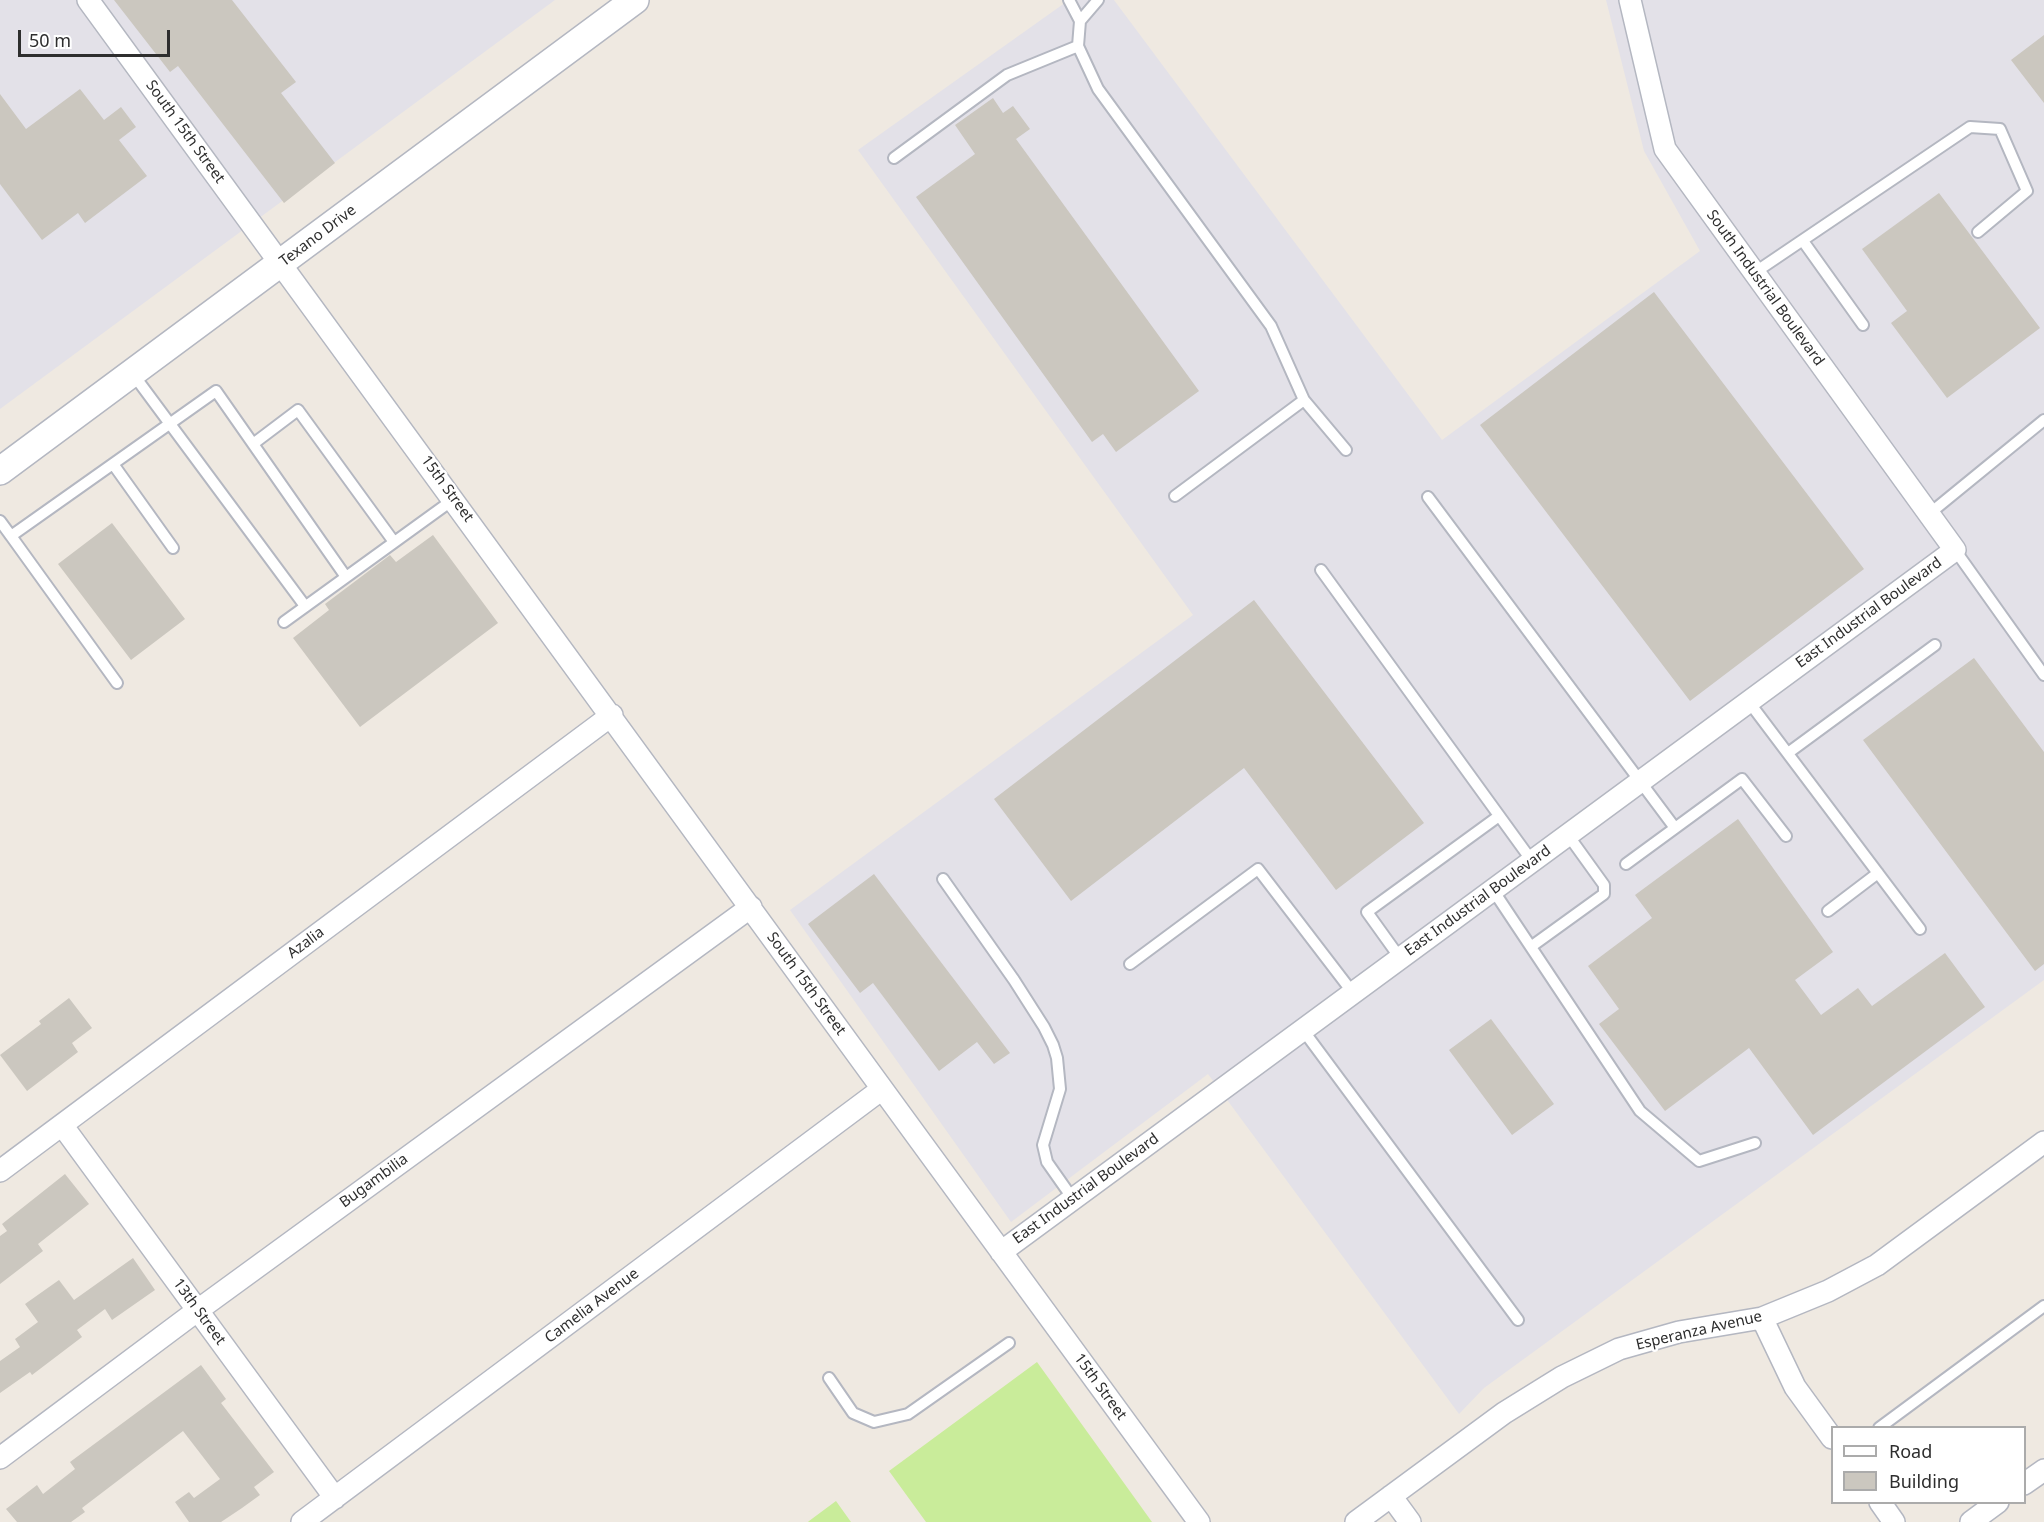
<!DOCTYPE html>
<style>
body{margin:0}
#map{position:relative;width:2044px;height:1522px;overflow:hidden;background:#efe9e1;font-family:"Noto Sans",sans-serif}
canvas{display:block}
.legend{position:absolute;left:1831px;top:1426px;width:195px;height:78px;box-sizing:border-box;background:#fff;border:2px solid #ababab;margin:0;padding:8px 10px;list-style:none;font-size:18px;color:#2e2e2e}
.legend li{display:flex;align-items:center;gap:12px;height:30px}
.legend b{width:30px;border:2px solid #ababab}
.scale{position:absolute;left:18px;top:30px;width:152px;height:27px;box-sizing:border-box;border:3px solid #2e2e2e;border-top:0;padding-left:8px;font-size:18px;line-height:21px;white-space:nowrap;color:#2e2e2e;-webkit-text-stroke:4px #fff;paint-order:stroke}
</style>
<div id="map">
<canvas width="2044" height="1522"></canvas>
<ul class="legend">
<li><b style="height:8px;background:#fff"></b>Road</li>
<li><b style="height:16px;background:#cbc7bf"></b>Building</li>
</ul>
<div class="scale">50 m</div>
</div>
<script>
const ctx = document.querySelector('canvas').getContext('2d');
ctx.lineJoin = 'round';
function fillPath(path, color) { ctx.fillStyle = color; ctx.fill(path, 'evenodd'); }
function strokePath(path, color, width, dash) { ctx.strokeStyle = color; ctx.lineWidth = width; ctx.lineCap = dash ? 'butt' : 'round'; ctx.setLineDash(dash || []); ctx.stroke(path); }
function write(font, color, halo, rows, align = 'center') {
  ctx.font = font + ' "Noto Sans",sans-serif'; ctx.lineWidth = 5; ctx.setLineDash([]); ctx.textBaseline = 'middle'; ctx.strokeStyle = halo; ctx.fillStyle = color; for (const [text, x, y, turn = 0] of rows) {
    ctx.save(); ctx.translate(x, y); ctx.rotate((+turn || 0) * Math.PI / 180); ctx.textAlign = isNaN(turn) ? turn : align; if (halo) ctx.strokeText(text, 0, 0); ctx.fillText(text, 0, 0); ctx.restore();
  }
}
const industrial = new Path2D(`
 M0,0h555l-555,409z
 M1069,0h45l328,440 258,-189 -56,-100 -38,-151h438v980l-560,408 -25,26 -251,-340 -197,148 -221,-312 403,-295 -335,-465z`);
const pitch = new Path2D(`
 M1037,1362l115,160h-226l-37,-51z
 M836,1501l15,21h-43l1,-1z`);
const building = new Path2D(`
 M114,0h118l64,82 -15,11 54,70 -51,40 -106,-137 -8,6z
 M2044,35v68l-33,-43z
 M80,89l24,31 17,-13 15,20 -17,13 28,36 -62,47 -7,-10 -36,27 -42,-56v-90l26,35z
 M993,98l10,15 10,-7 17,23 -14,10 183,252 -83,61 -13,-18 -11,8 -176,-245 59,-43 -20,-29z
 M1939,193l101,135 -93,70 -56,-75 16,-12 -45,-62z
 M1654,292l210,277 -174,132 -210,-276z
 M112,523l73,96 -54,41 -73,-96z
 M433,535l65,88 -138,104 -67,-89 36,-28 -4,-6 65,-49 6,7z
 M1254,600l170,223 -88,67 -92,-122 -173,133 -77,-102z
 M1974,658l70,94v212l-9,7 -172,-231z
 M1738,819l95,133 -38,28 26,35 37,-27 14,18 73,-53 40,54 -172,128 -64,-87 -84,63 -66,-87 20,-15 -31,-43 64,-48 -17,-23z
 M874,874l136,179 -16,11 -17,-22 -38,29 -66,-88 -13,10 -52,-69z
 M69,998l23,30 -20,15 6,9 -51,39 -27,-36 41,-31 -2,-3z
 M1491,1019l63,85 -42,31 -63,-85z
 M65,1174l24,30 -51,40 5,7 -43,33v-48l7,-5 -5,-7z
 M133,1258l22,32 -43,30 -7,-11 -28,21 5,7 -50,38 -2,-3 -30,21v-32l20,-14 -5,-8 23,-17 -13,-18 34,-24 15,20z
 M201,1365l25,34 -5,4 53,69 -20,15 6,8 -18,13 -21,14h-32l-14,-20 14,-10 5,6 26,-19 -37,-48 -101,77 3,4 -14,10h-54l-11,-13 31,-24 6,9 32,-25 -5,-7z`);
const service = new Path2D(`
 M1069,0l11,21 -2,25 20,43 173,237 33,74 42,50
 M1080,21l18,-21
 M894,158l113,-83 71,-29
 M1803,241l60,84
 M1754,273l216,-146 30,2 27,62 -49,41
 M133,374l172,232
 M253,444l45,-34 96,132
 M113,464l60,84
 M1175,496l129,-96
 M1428,497l247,331
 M1929,514l115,-94
 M0,521l11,15
 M1955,550l89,125
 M1321,570l211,291
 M284,622l170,-123
 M117,683l-106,-147 205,-145 130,186
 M1749,702l171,227
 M1788,753l147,-108
 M1626,864l116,-85 44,57
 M943,879l71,101 30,47 9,18 4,13 3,31 -17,56 4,17 26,37
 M1493,890l147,221 59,50 56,-18
 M1828,911l50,-38
 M1532,946l72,-52v-9l-36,-50
 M1400,958l-33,-46 132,-96
 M1130,964l128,-95 95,124
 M1303,1030l215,290
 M829,1378l24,35 21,9 34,-8 101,-71
 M1879,1428l165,-122`);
const minor = new Path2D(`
 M88,0c373,506 739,1016 1111,1522
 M62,1125l273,373
 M0,1171l612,-456
 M1001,1252l954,-702 -290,-401 -35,-149
 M1762,1318l33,69 37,51
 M0,1458l198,-148 553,-403
 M2024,1484l20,-14
 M1391,1496l19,26
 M1880,1502l14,20
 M302,1522l580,-433
 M1356,1522l148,-109 58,-36 57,-28 60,-17 83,-14 66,-27 49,-26 167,-123
 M1971,1522l27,-20`);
const tertiary = new Path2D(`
 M0,471l635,-471`);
const streetNames = [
 ["South 15th Street",185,132,54],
 ["Texano Drive",318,236,-37],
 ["South Industrial Boulevard",1765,288,54],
 ["15th Street",447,489,54],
 ["East Industrial Boulevard",1869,613,-36],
 ["East Industrial Boulevard",1478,901,-36],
 ["Azalia",306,943,-37],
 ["South 15th Street",806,984,54],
 ["Bugambilia",374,1181,-36],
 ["East Industrial Boulevard",1086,1189,-36],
 ["Camelia Avenue",592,1306,-37],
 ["13th Street",199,1312,54],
 ["Esperanza Avenue",1699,1331,-13],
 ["15th Street",1100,1387,54]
];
fillPath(industrial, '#e3e1e8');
fillPath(pitch, '#c9ec9a');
fillPath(building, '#cbc7bf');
strokePath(service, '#b4b7c1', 14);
strokePath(minor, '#b4b7c1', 24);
strokePath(tertiary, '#b4b7c1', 30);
strokePath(service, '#fff', 10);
strokePath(minor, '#fff', 21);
strokePath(tertiary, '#fff', 27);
write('15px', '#2e2e2e', '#fff', streetNames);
</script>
